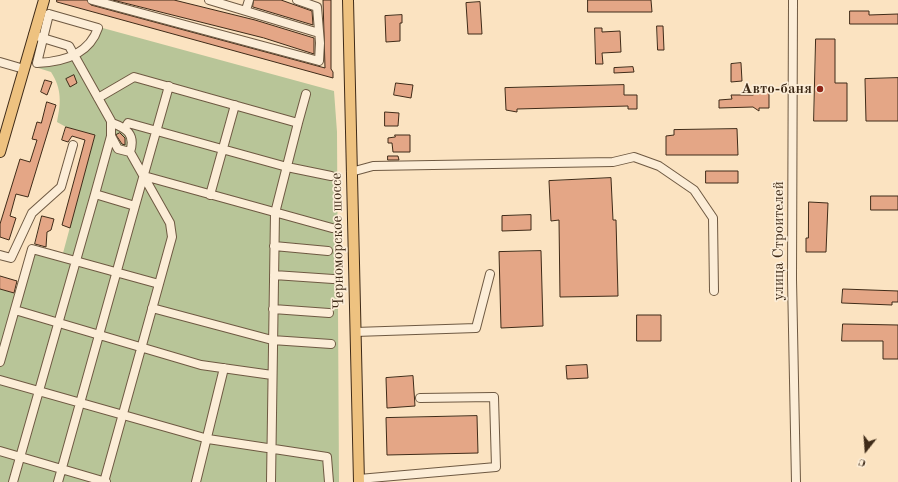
<!DOCTYPE html>
<meta charset="utf-8">
<style>
body{margin:0}
#map{position:relative;width:898px;height:482px;overflow:hidden;background:#fbe3c1;font-family:"Old Standard TT",serif}
canvas{display:block}
.north{position:absolute;left:846px;top:430px;width:40px;height:40px;-webkit-text-stroke:3px #fcedd7;paint-order:stroke;rotate:197deg;font-size:11px;font-weight:700;line-height:16px;text-align:center;color:#3f2b18}
.north::after{content:'';display:block;margin:auto;width:14px;height:18px;background:#3f2b18;clip-path:polygon(50% 0,100% 100%,50% 72%,0 100%)}
</style>
<div id="map">
<canvas width="898" height="482"></canvas>
<div class="north">С</div>
</div>
<script>
const ctx = document.querySelector('canvas').getContext('2d');
ctx.lineJoin = 'round';
function fillPath(path, color) { ctx.fillStyle = color; ctx.fill(path, 'evenodd'); }
function strokePath(path, color, width, dash) { ctx.strokeStyle = color; ctx.lineWidth = width; ctx.lineCap = dash ? 'butt' : 'round'; ctx.setLineDash(dash || []); ctx.stroke(path); }
function write(font, color, halo, rows, align = 'center') {
  ctx.font = font + ' "Old Standard TT",serif'; ctx.lineWidth = 3.5; ctx.setLineDash([]); ctx.textBaseline = 'middle'; ctx.strokeStyle = halo; ctx.fillStyle = color; for (const [text, x, y, turn = 0] of rows) {
    ctx.save(); ctx.translate(x, y); ctx.rotate((+turn || 0) * Math.PI / 180); ctx.textAlign = isNaN(turn) ? turn : align; if (halo) ctx.strokeText(text, 0, 0); ctx.fillText(text, 0, 0); ctx.restore();
  }
}
const green = new Path2D(`
 M99,27l235,64 3,41 2,350h-339v-193l16,5 14,-47 33,6 32,-118 -29,-8 -9,-5c4,-19 5,-33 -6,-50l-16,-5 2,-4 18,-1 30,-14z`);
const building = new Path2D(`
 M57,0h30l4,5 234,63 -2,-68h8v69l2,3v6l-276,-76z
 M113,0h61l81,20 59,18v16l-50,-16z
 M254,0h27l31,11 1,14 -60,-18z
 M588,0h63l1,12h-64z
 M480,2l2,32h-14l-2,-31z
 M850,11h19v4l29,-1v10h-48z
 M402,15v8h-2v18l-14,1 -1,-26z
 M657,26h6l1,24h-6z
 M595,28h7v4l18,-1 1,21 -19,1 1,11h-7z
 M816,39h19v44h12v38h-33z
 M741,63l1,18 -11,1v-18z
 M633,67l1,5 -20,1v-5z
 M74,75l3,8 -7,4 -4,-8z
 M898,78v43h-32l-1,-42z
 M45,80l7,2 -5,13 -6,-3z
 M396,83l17,2 -2,13 -17,-3z
 M624,85v10h13v14h-9v-3l-111,3v3l-11,-2 -1,-22z
 M753,90h16v18h-10v3l-6,-4 -34,1v-8l13,-1 -1,-4h22z
 M47,102l9,3 -28,92 -12,-3 -6,22 6,2 -7,22 -9,-3v-13l20,-65 10,3 7,-22 -5,-1 5,-17 4,1z
 M385,112l14,1 -1,13h-13z
 M66,127l29,8 -25,93 -8,-3 23,-85 -13,-4 -4,6 -6,-2z
 M737,129l1,26h-72v-19l8,-1v-5z
 M120,133l5,5v7l-3,-1 -6,-9z
 M395,135h15v17h-17l-1,-9h-4v-5l7,-1z
 M388,156h10l1,4h-11z
 M706,171h32v12h-32z
 M611,178l2,42h3l2,76 -58,1 -1,-77 -8,1 -2,-40z
 M871,196h27v14h-27z
 M809,202l19,1 -2,49h-20v-14h2z
 M531,215v15l-29,1v-15z
 M42,216l12,3 -3,11 -4,2 -1,15 -11,-3z
 M541,251l2,75 -42,2 -2,-76z
 M0,276l17,5 -3,12 -14,-4z
 M843,289l55,2v11h-6v3l-50,-2z
 M637,315h24v26h-24z
 M843,324l55,1v34h-15v-18h-41z
 M587,365l1,13 -21,1 -1,-13z
 M413,376l2,30 -28,2 -1,-30z
 M477,416l1,37 -91,2 -1,-37z`);
const minor = new Path2D(`
 M92,0l227,61 1,-18 -3,-36 -20,-7
 M209,0l110,33
 M793,0l-1,279 4,203
 M246,10l3,-10
 M49,14l49,14c-9,27 -36,34 -61,35z
 M0,62l24,7
 M98,98l36,-21 164,46 8,-29
 M112,123c14,5 24,11 18,29
 M125,128l3,-5 159,44 44,9
 M111,136l-16,58 40,12 34,-120
 M351,172l22,-6 240,-4 21,-5 25,9 35,24 19,28 1,73
 M144,176l188,52
 M210,195l25,-90
 M274,246l54,5
 M0,255l11,3 21,-45 29,-26 12,-42
 M274,275l59,4
 M152,308l120,32 59,4
 M273,309l56,4
 M15,310l186,55 71,10
 M355,332l121,-4 14,-54
 M0,362l32,-113 127,35 13,-47 -2,-14 -40,-71 -12,-3 -7,-13v-15l-42,-75 -36,-11
 M0,380l208,59 119,18 2,25
 M0,451l106,31
 M359,479l137,-12 -2,-70 -74,1
 M13,482l82,-288
 M58,482l77,-276
 M104,482l55,-198
 M196,482l28,-114
 M271,482l4,-269 23,-90`);
const major = new Path2D(`
 M348,0l11,482
 M0,152l44,-152`);
const markers = [
 [820,89,4,"#8f2418"]
];
const poiNames = [
 ["Авто-баня",812,89]
];
const streetNames = [
 ["Черноморское шоссе",338,241,-91],
 ["улица Строителей",779,241,-90]
];
fillPath(green, '#b8c598');
fillPath(building, '#e4a686');
strokePath(building, '#3f2b18', 1);
strokePath(minor, '#6e5942', 10);
strokePath(major, '#3f2b18', 12);
strokePath(minor, '#fcedd7', 8);
strokePath(major, '#eec280', 10);
for (const [x, y, r, color] of markers) { const dot = new Path2D(); dot.arc(x, y, r, 0, 2 * Math.PI); ctx.fillStyle = color; ctx.fill(dot); strokePath(dot, '#fcedd7', 1.5); }
write('bold 15px', '#3f2b18', '#fcedd7', poiNames, 'right');
write('15px', '#3f2b18', '#fcedd7', streetNames);
</script>
